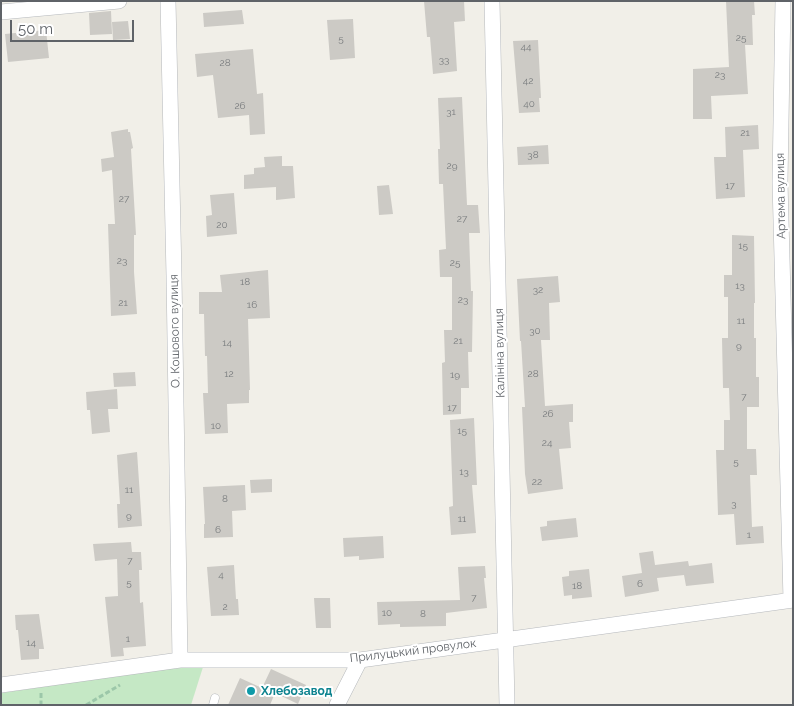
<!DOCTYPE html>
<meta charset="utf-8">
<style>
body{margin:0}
#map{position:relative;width:794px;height:706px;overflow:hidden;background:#f1efe8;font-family:Raleway,sans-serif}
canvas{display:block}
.frame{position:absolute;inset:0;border:2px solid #5f6368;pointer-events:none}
.scale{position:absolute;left:10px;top:20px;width:124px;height:22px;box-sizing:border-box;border:2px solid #5f6368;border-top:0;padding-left:6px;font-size:15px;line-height:18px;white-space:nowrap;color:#5f6368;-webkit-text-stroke:4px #fff;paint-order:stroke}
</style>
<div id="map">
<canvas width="794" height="706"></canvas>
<div class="frame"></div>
<div class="scale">50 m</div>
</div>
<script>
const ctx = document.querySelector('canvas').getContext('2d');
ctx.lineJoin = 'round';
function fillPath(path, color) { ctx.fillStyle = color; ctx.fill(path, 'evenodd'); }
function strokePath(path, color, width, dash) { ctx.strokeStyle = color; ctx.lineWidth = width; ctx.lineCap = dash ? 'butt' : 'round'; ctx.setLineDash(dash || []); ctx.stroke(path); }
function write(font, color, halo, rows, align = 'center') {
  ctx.font = font + ' Raleway,sans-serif'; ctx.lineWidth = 4; ctx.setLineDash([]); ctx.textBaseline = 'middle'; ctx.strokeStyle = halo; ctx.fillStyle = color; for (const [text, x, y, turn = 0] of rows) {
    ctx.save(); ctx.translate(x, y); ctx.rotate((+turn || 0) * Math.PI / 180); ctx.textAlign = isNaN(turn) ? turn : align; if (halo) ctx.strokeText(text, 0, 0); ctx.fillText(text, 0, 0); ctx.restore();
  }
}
const green = new Path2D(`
 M203,667l-12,38h-190v-12l161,-24z`);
const building = new Path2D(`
 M424,1h40l1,20 -11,1 3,49 -24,3 -3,-37h-3z
 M726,1h28l1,14h-3l1,30h-8l3,49 -37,2 1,23h-19v-50l36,-2z
 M242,10l2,14 -40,3 -1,-14z
 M111,11l1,23 -22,1 -1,-22z
 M353,19l2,39 -25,2 -3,-40z
 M128,21l2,18 -17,1 -1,-18z
 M46,30l3,28 -41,4 -3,-28z
 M538,40l3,58h-2l1,14 -21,1 -6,-72z
 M253,49l4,45 6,-1 2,41 -15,1 -1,-20 -31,3 -5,-43 -16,2 -2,-23z
 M462,97l5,108h11l2,28h-11l2,58h2l-1,61h-4l1,36h-8v26l-18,1 -1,-52 3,-1 -1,-32h8v-53h-12l-1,-27 7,-1 -3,-65h-4l-1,-35h2l-2,-51z
 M758,125l1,24 -16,1 2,47 -29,2 -2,-42h12l-1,-30z
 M128,129v3h2l3,16 -2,1 5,86h-2v37l3,42 -26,2 -3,-92h7l-3,-54 -10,2 -1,-13 13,-2 -3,-25z
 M548,145l1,19 -31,1 -1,-18z
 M282,156v10h11l2,32 -19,2v-13l-32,2v-14l10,-1v-6l11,-1 -1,-10z
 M389,185l4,29 -14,1 -2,-29z
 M234,193l3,41 -30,3 -1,-21 6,-1 -2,-20z
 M732,235l22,1 1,67h-1v35h2v39h3v30h-12v42h9l1,26h-7l2,52 11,-1 1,17 -28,2 -2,-31 -16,1 -2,-65h8v-30h6l-1,-32h-6l-1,-50h6v-41h-4v-22h8z
 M268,270l2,48 -22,1 2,71h-1v13l-22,1 1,29 -23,1 -2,-41h5l-1,-37h-2l-1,-42h-5v-22h23l-2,-17z
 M558,276l2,26 -11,1 1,37h-9l4,66 28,-2v18h-4l2,26 -12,1 4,40 -35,5 -3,-20 -3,-67h3l-4,-66h-1l-3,-62z
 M135,372l1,14 -22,1 -1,-14z
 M117,389l1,20h-10l2,23 -18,2 -2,-24h-3l-1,-18z
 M474,418l3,67h-5l4,48 -25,2 -2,-28 4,-1 -3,-86z
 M137,452l5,74 -24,2 -1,-24h3l-3,-49z
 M272,479v13l-21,1 -1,-13z
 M245,485l1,25 -14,1 1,26 -29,1v-14h1l-2,-37z
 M576,518l2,19 -36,4 -2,-14 7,-1v-5z
 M383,536l1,22 -25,2v-4l-15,1 -1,-19z
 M131,542l1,10h9l1,18h-3l1,33 3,-1 3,44 -23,2 1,8 -13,1 -6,-60 13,-1 -1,-37 -22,2 -2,-17z
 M653,551l2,14 33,-4 1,5 23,-3 2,20 -28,3 -2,-11 -27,3 2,13 -34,6 -3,-21 20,-3 -3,-20z
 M234,565l2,34h2l1,16 -28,1 -4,-49z
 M485,566l1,12h-2l3,30 -41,5v13l-46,1v-3l-22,1 -1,-23 83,-2 -2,-33z
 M589,569l3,28 -20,2v-4l-8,1 -2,-19 7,-1v-5z
 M314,598h16l1,30h-15z
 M39,614l5,35h-5v10l-18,1 -3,-30h-2l-1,-15z
 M271,669l35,16 -8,19 -23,-11 -5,12h-42l12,-27 22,10z`);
const path = new Path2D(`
 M41,693v12
 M86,705l34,-20`);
const lane = new Path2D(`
 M213,705l2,-7`);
const street = new Path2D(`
 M168,1l6,275 6,384
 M492,1l15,704
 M783,1l-3,181 11,418
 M1,12l118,-11
 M1,685l179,-25h180l433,-60
 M337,705l23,-45`);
const markers = [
 [251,691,5,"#0f9aa8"]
];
const numberNames = [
 ["25",741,38],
 ["5",341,39],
 ["44",526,47],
 ["33",444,60],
 ["28",225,63],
 ["23",720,75],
 ["42",528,81],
 ["40",529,104],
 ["26",240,106],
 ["31",451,112],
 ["21",745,133],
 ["38",533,155],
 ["29",452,166],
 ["17",730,186],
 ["27",124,199],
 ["27",462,219],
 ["20",222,225],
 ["15",743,246],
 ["23",122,261],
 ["25",455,263],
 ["18",245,282],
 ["13",740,286],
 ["32",538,290],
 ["23",463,300],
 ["21",123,303],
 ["16",252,305],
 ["11",741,321],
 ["30",535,331],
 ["21",458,341],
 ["14",227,343],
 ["9",739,346],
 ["12",229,374],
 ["28",533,374],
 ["19",455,375],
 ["7",744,397],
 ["17",452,408],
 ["26",548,414],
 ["10",216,426],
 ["15",462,431],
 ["24",547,443],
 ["5",736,462],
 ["13",464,472],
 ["22",537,482],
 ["11",129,490],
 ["8",225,499],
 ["3",734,504],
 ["9",129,516],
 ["11",462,519],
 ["6",218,530],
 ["1",749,535],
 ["7",130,561],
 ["4",221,575],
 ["5",129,583],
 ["6",640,584],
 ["18",577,586],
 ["7",474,598],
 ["2",225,607],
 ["10",387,613],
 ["8",423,614],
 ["1",128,639],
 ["14",31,643]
];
const streetNames = [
 ["Артема вулиця",781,196,-91],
 ["О. Кошового вулиця",175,331,-91],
 ["Калініна вулиця",500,353,-91],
 ["Прилуцький провулок",413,651,-7]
];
const cultureNames = [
 ["Хлебозавод",261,691]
];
fillPath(green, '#c5e8c5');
fillPath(building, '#cccac5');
strokePath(lane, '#b5b8bc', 9);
strokePath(street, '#b5b8bc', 16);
strokePath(path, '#9cc7a9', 3, [5, 2.5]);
strokePath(lane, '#fff', 8);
strokePath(street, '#fff', 15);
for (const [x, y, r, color] of markers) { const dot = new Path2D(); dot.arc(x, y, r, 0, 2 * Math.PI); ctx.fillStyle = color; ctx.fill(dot); strokePath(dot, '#fff', 2); }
write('10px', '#7a7d7f', null, numberNames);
write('12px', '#5f6368', '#fff', streetNames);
write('bold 12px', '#0d838f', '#fff', cultureNames, 'left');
</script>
